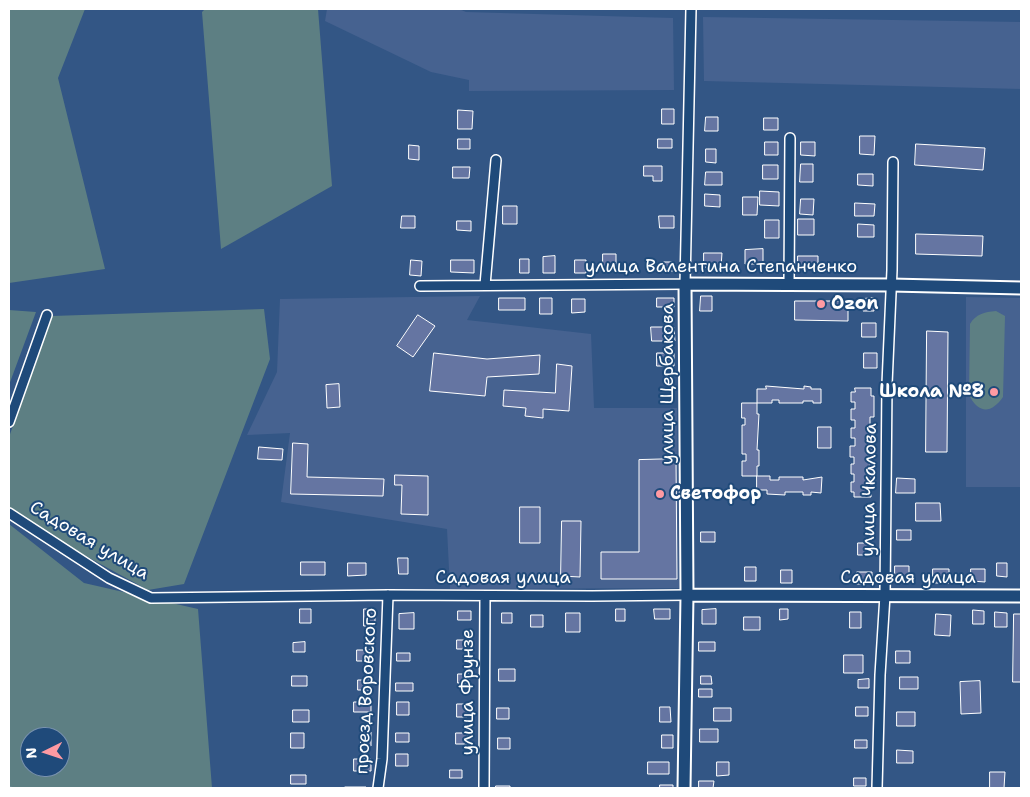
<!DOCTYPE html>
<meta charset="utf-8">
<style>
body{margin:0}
#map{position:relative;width:1030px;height:797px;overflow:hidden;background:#335685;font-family:"Shantell Sans",sans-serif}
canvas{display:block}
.frame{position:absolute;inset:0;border:10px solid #fff;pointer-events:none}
.north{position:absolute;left:20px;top:727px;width:50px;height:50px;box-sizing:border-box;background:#1f4a7a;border:1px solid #7992af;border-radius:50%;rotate:266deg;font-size:14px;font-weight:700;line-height:20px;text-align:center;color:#fff}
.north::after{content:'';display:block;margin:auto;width:18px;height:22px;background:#ff9aa2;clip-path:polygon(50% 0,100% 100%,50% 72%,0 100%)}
</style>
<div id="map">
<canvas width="1030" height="797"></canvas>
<div class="frame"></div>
<div class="north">N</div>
</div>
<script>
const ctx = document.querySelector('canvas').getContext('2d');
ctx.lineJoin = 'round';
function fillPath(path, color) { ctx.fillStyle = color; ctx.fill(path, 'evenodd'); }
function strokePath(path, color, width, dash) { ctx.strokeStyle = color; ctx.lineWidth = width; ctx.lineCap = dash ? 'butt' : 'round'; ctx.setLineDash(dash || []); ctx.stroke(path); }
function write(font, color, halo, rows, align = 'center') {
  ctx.font = font + ' "Shantell Sans",sans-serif'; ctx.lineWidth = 4; ctx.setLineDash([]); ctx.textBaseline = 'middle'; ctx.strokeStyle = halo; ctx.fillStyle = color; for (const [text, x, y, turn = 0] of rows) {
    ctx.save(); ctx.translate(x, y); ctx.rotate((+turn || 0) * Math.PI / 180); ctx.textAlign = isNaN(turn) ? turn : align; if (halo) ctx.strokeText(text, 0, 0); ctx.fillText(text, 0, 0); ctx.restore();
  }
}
const built = new Path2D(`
 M327,9h132l7,3 207,6 1,72 -205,1v-11l-38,-8 -106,-51z
 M703,17l318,5v67l-317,-8z
 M480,296l-13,24 124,14 3,74h83l2,180 -229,1 -3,-60 -166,-27 9,-69 -43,2 30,-63 3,-73z
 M966,297l55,1v189h-55z`);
const green = new Path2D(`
 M9,9h76l-27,69 47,191 -96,14z
 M205,9h113l14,177 -111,63 -19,-237z
 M264,309l6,50 -86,225 -36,6 -97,-53 -42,-29v-71l43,-121z
 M9,310l27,2 -27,73z
 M996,311l9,5 -2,81c-12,17 -24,17 -34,-2l1,-71c6,-10 14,-12 26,-13z
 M9,524l75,59 114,26 14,179h-203zM30,737h30v30h-30z`);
const stream = new Path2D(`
 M9,788h2`);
const building = new Path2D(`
 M662,109h12v15h-12z
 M458,110l15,1 -1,18h-14z
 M706,117h12v14h-13z
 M764,118h14v12h-14z
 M860,136h15l-1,19 -14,-1z
 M458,139h12v10h-12z
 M658,139h14v9h-14z
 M765,142h13v13h-13z
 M801,142h14v14l-14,-1z
 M916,144l69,4 -2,22 -68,-5z
 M409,145l10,1v14l-10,-1z
 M706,149h10v14l-10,-1z
 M801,164h12v18h-13z
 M763,165h15v14h-15z
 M644,166h18v15h-9v-5h-9z
 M453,167h17l-1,11h-16z
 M706,172h16v13h-17z
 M858,174h15v12l-15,-1z
 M760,191l19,1v14l-19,-1z
 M705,194l15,1v12l-15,-1z
 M743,197h15l-1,18h-14z
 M801,199h13l-1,16 -13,-1z
 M855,203l20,1 -1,12h-19z
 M503,206h14v18h-14z
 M402,216h13v12h-14z
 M659,216h15v12h-14z
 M798,219h16v16h-16z
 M765,220h14v18h-14z
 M457,221h14v10l-14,-1z
 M858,224l16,1v12h-16z
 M916,234l67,2 -1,20 -66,-2z
 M763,249v15h-18v-14z
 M704,253h18l-1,14h-17z
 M603,254h13v16h-13z
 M555,256v17h-12v-16z
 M798,256h20v11h-20z
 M520,259h9v14h-9z
 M411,260l11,1 -1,15 -11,-1z
 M451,260h23v13l-23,-1z
 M575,260h11v13h-11z
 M661,262h12v9h-12z
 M701,296h11v15h-12z
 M499,298h26v12h-26z
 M540,298h12v16h-12z
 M657,298h17v9h-17z
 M874,298v13h-11v-12z
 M572,299h13v13l-13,1z
 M795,301h53v20l-53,-1z
 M418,315l17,11 -22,31 -16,-11z
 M862,323h14v14h-14z
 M651,327h23l1,14h-23z
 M927,331l21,1 -1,120h-21z
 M434,353l53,6 53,-4 -1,19 -52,3 -2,19 -55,-5z
 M657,353h17v13h-17z
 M864,353h13v15h-13z
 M557,364l15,2 -3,45 -26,-2v9l-18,-2 1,-8 -23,-2 1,-16 51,3z
 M339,384l1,23 -13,1 -1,-23z
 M766,386l38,3v-3l7,1v2h10v14h-8v-2h-10v2h-24v-3h-7v3h-15v-14h9z
 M855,388h16v8h3v21h-4v14h3v22h-3v16h2v5h3v8h-2v7h-2v8h-17v-5h-3v-10h3v-8h-3v-10h3v-7h-4v-11h5v-8h-4v-10h4v-8h-4v-11h4v-7h-4v-10h4z
 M742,403h15v11h2l-2,36h2v16h-2v10h-15v-15h4v-7h-4v-29h3v-7h-3z
 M818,427h13v21h-13z
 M293,443l15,1 -1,33 77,2 -1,17 -92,-2z
 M259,447l24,2 -1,11 -24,-1z
 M676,459l1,120h-76v-27h38v-92z
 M395,475l33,1v39l-27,-1 1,-29h-7z
 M757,476h13v4h9v-3h24v3l19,-3 -1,16 -10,-1v3h-8v-3h-18v3l-18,-1v-4h-10z
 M897,478l18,1v14h-19z
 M916,503h24l1,18h-25z
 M520,507h20v36h-20z
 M562,521h19l-1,56 -19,-1z
 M897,530h14v10h-14z
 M701,532h14v10h-14z
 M858,543h14v12h-14z
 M398,558h10v16h-9z
 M301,562h24v13h-24z
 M348,563h18v12l-18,1z
 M997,563h10v14l-10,-1z
 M895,566h14v16h-14z
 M745,567h11v14h-11z
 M933,569h16v14h-16z
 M971,569h14v13l-14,-1z
 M781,570h11v13h-11z
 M857,572h15v12h-15z
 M300,609h11v14h-11z
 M364,609h11v17h-11z
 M616,609h9v12h-9z
 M654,609h16v10h-15z
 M716,609v15h-14v-14z
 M780,609h8v10l-8,1z
 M973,610l11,1v13h-11z
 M458,611h13v9h-13z
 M850,612h11v16h-11z
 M995,612l12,1v14h-12z
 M414,613v16h-15v-15z
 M502,613h10v10h-10z
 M566,613h14v19h-14z
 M936,614l15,1 -1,21 -15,-1z
 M1014,614h7v68h-8z
 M531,615h12v12h-12z
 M744,617h16v13h-16z
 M457,640h14v9h-14z
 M305,642v10h-12v-9z
 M699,642h16v9h-16z
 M357,650h15v11h-15z
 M896,651h14v12h-14z
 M397,653h13v8h-13z
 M844,655h19v18h-19z
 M499,669h16v12h-16z
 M458,674h11v9h-11z
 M292,676h15v10h-15z
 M701,676h10l1,8h-11z
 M900,677h18v12h-18z
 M869,679v9h-11v-8z
 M358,680h12l1,10h-13z
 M980,681l1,32 -20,1 -1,-32z
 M396,683h17v8h-17z
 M699,689h13v8h-13z
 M354,702h17v10h-17z
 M397,702h12v13h-12z
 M457,704h10v13h-10z
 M660,707h10l1,15h-11z
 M856,707h12v9h-12z
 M497,708h12v11h-12z
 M714,708h17v13h-17z
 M293,710h16v12h-16z
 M897,712h18v14h-18z
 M700,729h18v13h-18z
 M361,732h10v14h-10z
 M291,733h13v15h-13z
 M396,733h13v9h-13z
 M456,733h12v11h-12z
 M662,735h11v13h-11z
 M498,738h12v11h-12z
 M855,740h12v8h-12z
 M897,750l16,1v12h-16z
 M396,754h12v12h-12z
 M354,759h17v12h-17z
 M648,762h21v12h-21z
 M717,762h12v13l-12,1z
 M450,770h12v8h-12z
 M990,772h15l-1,16h-14z
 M291,775h15v9h-15z
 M854,778h12v8h-12z
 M699,781h15l-1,7h-14z
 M660,785h13v3h-13z
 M496,786h14v2h-14z
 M345,787h21v1h-21z`);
const minor = new Path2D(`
 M789,284l1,-146
 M485,285l11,-125
 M420,286l265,-2 6,-275
 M9,422l38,-107
 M9,513l100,65 42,20 237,-3 204,1 95,-1
 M378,788l4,-29 6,-164
 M484,788l1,-192
 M877,788l3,-113 5,-80 2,-211 5,-114 1,-108`);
const tertiary = new Path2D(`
 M687,595l334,1
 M684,788l3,-193 -2,-311 206,1 130,3`);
const markers = [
 [821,304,5,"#ff9aa2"],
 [994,392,5,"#ff9aa2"],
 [660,494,5,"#ff9aa2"]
];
const streetNames = [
 ["улица Валентина Степанченко",721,267],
 ["улица Щербакова",668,384,-90],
 ["улица Чкалова",870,490,-89],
 ["Садовая улица",89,541,31],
 ["Садовая улица",503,578],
 ["Садовая улица",908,578],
 ["проезд Воровского",367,691,-87],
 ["улица Фрунзе",468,692,-90]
];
const poiNames = [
 ["Ozon",831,304],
 ["Школа №8",984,392,"right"],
 ["Светофор",670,494]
];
fillPath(built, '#466290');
fillPath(green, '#5d7f83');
strokePath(stream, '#8facc7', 2.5);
fillPath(building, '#6575a2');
strokePath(building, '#fff', 1);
strokePath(minor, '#fff', 12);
strokePath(tertiary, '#fff', 15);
strokePath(minor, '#1f4a7a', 9);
strokePath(tertiary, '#1f4a7a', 11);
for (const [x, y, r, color] of markers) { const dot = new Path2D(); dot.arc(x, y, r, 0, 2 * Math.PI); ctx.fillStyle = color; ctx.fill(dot); strokePath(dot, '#1f4a7a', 2); }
write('18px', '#fff', '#1f4a7a', streetNames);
write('bold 18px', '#fff', '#1f4a7a', poiNames, 'left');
</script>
